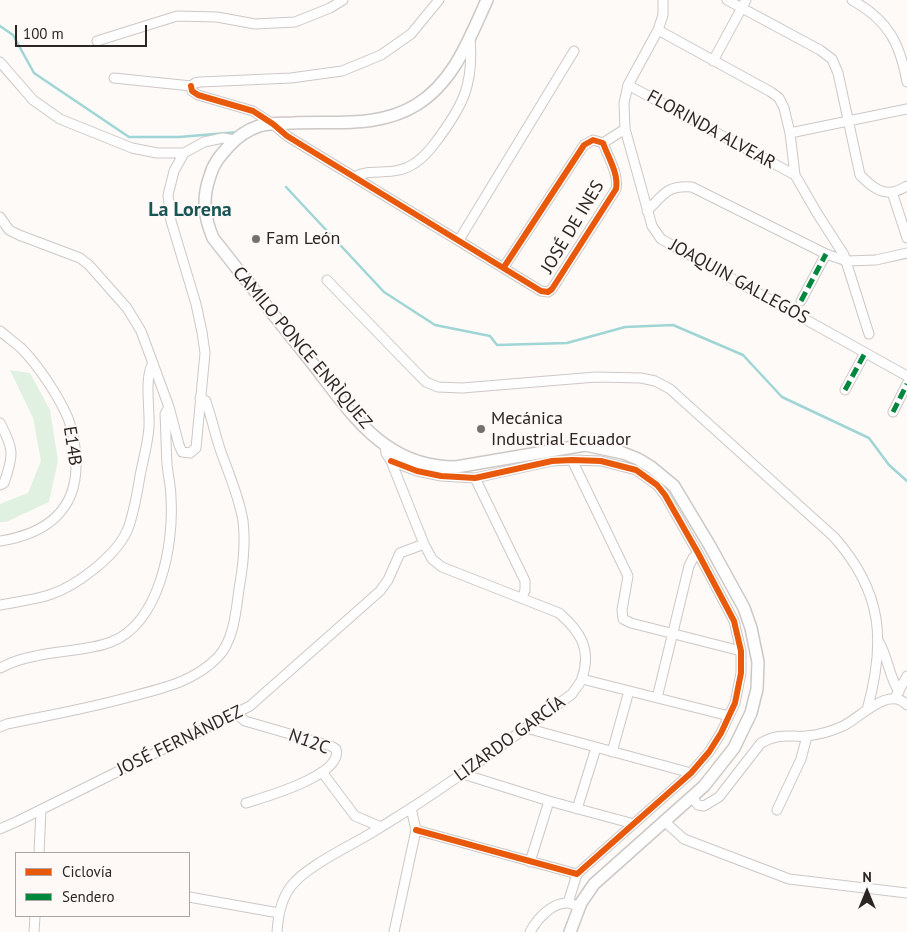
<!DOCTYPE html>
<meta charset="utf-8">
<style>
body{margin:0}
#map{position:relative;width:907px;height:932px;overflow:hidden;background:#fdfaf8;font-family:"PT Sans",sans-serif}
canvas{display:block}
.legend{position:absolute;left:15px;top:852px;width:175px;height:65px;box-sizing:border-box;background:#fef9f7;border:1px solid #aaa5a3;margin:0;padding:6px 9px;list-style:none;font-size:15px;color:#2b2624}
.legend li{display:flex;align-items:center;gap:10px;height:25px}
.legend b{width:25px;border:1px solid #aaa5a3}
.north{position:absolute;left:842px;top:867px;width:50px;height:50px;-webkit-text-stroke:4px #fef9f7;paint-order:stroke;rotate:0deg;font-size:14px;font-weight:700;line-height:20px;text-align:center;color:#2b2624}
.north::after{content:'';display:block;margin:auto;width:18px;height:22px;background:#2b2624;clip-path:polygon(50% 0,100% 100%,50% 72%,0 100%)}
.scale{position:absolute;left:15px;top:25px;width:132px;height:22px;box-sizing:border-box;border:2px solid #2b2624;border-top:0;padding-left:6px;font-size:15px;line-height:18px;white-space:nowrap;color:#2b2624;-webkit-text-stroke:4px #fef9f7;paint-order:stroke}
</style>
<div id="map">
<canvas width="907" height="932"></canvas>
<ul class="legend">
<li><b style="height:6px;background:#e8590c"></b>Ciclovía</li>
<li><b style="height:6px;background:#00873e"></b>Sendero</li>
</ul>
<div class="north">N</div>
<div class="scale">100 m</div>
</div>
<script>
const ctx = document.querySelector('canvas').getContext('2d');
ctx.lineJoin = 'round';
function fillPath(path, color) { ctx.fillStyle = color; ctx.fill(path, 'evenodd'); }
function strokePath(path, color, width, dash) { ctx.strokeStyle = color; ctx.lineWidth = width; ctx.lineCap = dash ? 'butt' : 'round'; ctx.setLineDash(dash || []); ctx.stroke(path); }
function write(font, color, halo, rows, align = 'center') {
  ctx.font = font + ' "PT Sans",sans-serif'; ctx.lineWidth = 4; ctx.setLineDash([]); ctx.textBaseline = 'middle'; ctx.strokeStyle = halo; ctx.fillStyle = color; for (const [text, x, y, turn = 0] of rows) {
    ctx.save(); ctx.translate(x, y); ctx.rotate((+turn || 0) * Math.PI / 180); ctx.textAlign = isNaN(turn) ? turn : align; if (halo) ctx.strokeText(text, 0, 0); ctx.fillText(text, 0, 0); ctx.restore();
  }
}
const green = new Path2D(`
 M10,370l20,3 20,37 8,51 -9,41 -43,20h-6v-18l28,-11 13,-32 -8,-43z`);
const stream = new Path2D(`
 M0,26l13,9 21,38 95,64h50l60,-5
 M286,187l98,105 51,33 55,11 7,9 70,-2 58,-16 48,-2 70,30 39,42 87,41 20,27 18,16`);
const minor = new Path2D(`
 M663,0v15l-5,15 -30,55 -4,18 1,26 27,97 9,13 246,137
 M727,0l93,50 12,9 6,14 22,102c8,8 19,19 32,17 4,0 11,-4 15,-6
 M852,0c36,20 48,43 55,82
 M658,30l113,62 8,6 5,10 6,25 5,42 22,38 27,42 25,79
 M97,41l80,-25 40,1 38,7 40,-2 35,-14 13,-8
 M713,61l33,-61
 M0,62l33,38 27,19 72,29 25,5h27l20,-11 19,-4 12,2
 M114,78l77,8 4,-3 5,-1 91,-4 51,-7 39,-16 30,-21 28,-34
 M628,85l167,90
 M191,86l1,5 6,4 55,16 20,13 14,12 254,155 7,1 4,-3 64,-100c3,-15 -8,-32 -13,-46l-10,-3 -9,5 -80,122
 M790,133l117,-24
 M603,143l22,-14
 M354,177c15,-8 29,-3 45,-7 15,-3 27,-15 36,-27 28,-37 39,-58 35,-105
 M892,192l15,46
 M647,211c17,-17 20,-26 45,-24l134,67 21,7 29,-1 31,-7
 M0,217l9,13 10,5 61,23 9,7 38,43 14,23 28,76 10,38 3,7 8,1 6,-5 9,-95 -3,-21 -6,-28 -25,-83 -3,-26 6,-24 10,-18
 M459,240l115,-189
 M327,280l88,91 11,11 12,5 24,1 134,-11 45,1 14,3 15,8 164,148c49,55 52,105 33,173
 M801,301l25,-47
 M0,331c7,6 14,11 21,17 17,17 37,47 47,70 5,13 8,30 8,45 1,48 -31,71 -76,78
 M845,390l20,-37
 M893,412l14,-28
 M0,423c14,26 14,32 4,60l-4,2
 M572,460l56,116 -6,34 1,9 8,4 110,28
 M391,461l26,10 24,5 34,2 77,-17 20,-1 29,1 35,9 21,15 8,10 33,58 36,68 7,30v22l-6,30 -14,30 -12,19 -18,21 -114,101 -161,-44
 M475,478l50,103v9l-3,8
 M0,605c16,-3 33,-5 49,-10 26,-8 66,-38 78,-64 7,-17 10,-37 13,-55 3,-16 8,-33 9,-49 1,-18 -5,-50 4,-64
 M879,642c9,16 10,34 20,50
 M0,668c12,-6 23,-10 36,-12 25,-6 51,-5 75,-14 49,-19 63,-98 60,-144 0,-11 -3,-23 -4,-34 -1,-17 -1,-33 -2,-50l4,-7
 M582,679l147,37
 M896,696l11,-20
 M657,698l32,-132 4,-8 5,-5
 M237,714l8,7 86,25 5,3c8,26 -71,48 -90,54
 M0,727l7,-3c43,-9 84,-16 126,-28 31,-8 62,-15 85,-39 16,-17 18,-46 21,-68 4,-22 7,-45 4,-68 -4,-25 -15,-49 -23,-72 -5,-15 -8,-30 -13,-44l-1,-4 -6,-3
 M526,728l165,45
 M612,752l17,-61
 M322,772l33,44 26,11
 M463,774l86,27 85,23
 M692,797l6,8 6,1 15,-9 42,-54c17,-10 27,-6 45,-7 12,-1 26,-5 37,-10 17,-8 46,-41 64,-21
 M577,809l19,-61
 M777,810l24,-51 6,-23
 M664,821l20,18 105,40 118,14
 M0,829l18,-8 232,-115 130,-115 8,-11 12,-27 24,-9
 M39,853l2,-43
 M530,862l19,-61
 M189,897l90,16
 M568,903l9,-29
 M34,932l1,-16
 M277,932c1,-16 4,-34 15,-47 17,-21 65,-42 89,-58 66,-40 128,-87 191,-133 3,-5 9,-11 10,-16 10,-29 -2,-47 -23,-65l-117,-46 -10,-8 -8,-15 -33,-83 -5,-8 -1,-8
 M394,932l22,-102 -5,-22
 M530,932c7,-13 22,-30 38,-29 3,0 8,3 12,4`);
const major = new Path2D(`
 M487,0c-18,39 -33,82 -71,105 -37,23 -82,16 -123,18 -11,0 -23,0 -34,3 -12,4 -23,12 -31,21 -8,9 -15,17 -18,29 -8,22 -6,41 3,62 33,42 66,84 100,126 21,27 45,63 74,82 20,14 44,21 69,21l129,-22 38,8 15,6 13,8 23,19 36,60 34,62 7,20 7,34 -1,27 -6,24 -17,35 -30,38 -110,98 -13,19 -11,29`);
const quiet = new Path2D(`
 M801,301l25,-47
 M845,390l20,-37
 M893,412l14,-28`);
const cycleway = new Path2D(`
 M191,86l1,5 6,4 55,16 20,13 14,12 254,155 7,1 4,-3 64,-100c3,-15 -8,-32 -13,-46l-10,-3 -9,5 -80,122
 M391,461l26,10 24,5 34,2 77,-17 20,-1 29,1 35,9 21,15 8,10 33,58 36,68 7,30v22l-6,30 -14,30 -12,19 -18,21 -114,101 -161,-44`);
const markers = [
 [256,239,5,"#74706e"],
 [481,429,5,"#74706e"]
];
const streetNames = [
 ["FLORINDA ALVEAR",711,130,29],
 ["JOSÉ DE INES",573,227,-59],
 ["JOAQUIN GALLEGOS",739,282,29],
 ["CAMILO PONCE ENRÌQUEZ",302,348,50],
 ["E14B",72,446,81],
 ["LIZARDO GARCÍA",510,739,-36],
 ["JOSÉ FERNÁNDEZ",180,741,-26],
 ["N12C",309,742,20]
];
const poiNames = [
 ["Fam León",266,239],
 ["Mecánica",491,419],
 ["Industrial Ecuador",491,440]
];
const quarterNames = [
 ["La Lorena",190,210]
];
fillPath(green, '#e0f1e1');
strokePath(stream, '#9fd6d5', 2.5);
strokePath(minor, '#ccc8c6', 11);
strokePath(major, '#ccc8c6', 14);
strokePath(minor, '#fffefe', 9);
strokePath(major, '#fffefe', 11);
strokePath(quiet, '#00873e', 5, [10, 5]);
strokePath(cycleway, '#e8590c', 6);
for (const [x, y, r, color] of markers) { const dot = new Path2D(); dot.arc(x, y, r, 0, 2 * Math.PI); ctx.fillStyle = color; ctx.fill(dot); strokePath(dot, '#fef9f7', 2); }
write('18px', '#2b2624', '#fef9f7', streetNames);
write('18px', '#2b2624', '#fef9f7', poiNames, 'left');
write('bold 20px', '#195555', '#fef9f7', quarterNames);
</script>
